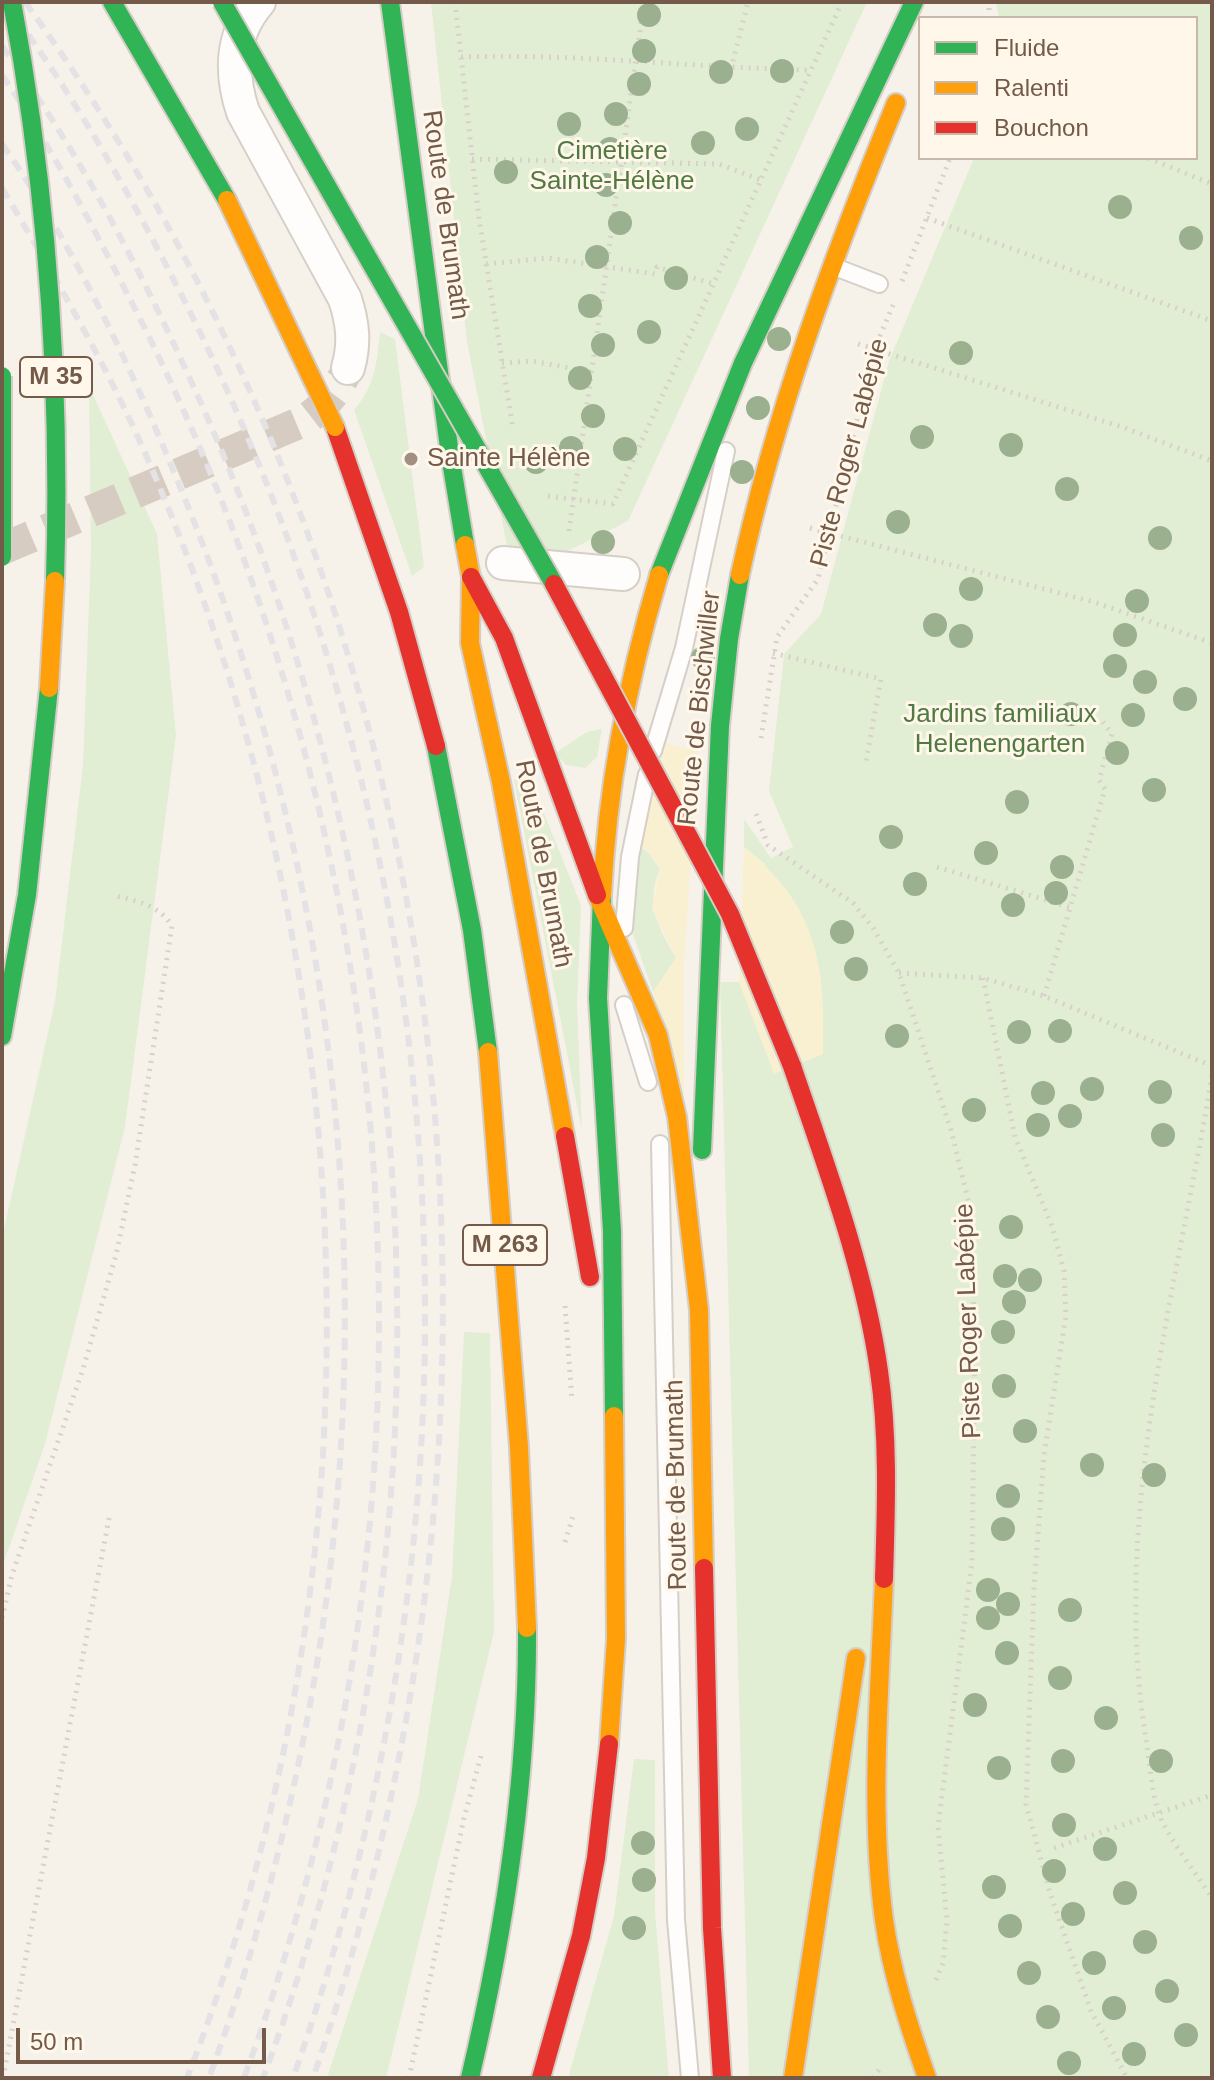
<!DOCTYPE html>
<meta charset="utf-8">
<style>
body{margin:0}
#map{position:relative;width:1214px;height:2080px;overflow:hidden;background:#f6f2ea;font-family:Helvetica,sans-serif}
canvas{display:block}
.frame{position:absolute;inset:0;border:4px solid #745a49;pointer-events:none}
.legend{position:absolute;left:918px;top:16px;width:280px;height:144px;box-sizing:border-box;background:#fff7ea;border:2px solid #c7b8aa;margin:0;padding:10px 14px;list-style:none;font-size:24px;color:#745a49}
.legend li{display:flex;align-items:center;gap:16px;height:40px}
.legend b{width:40px;border:2px solid #c7b8aa}
.scale{position:absolute;left:16px;top:2028px;width:250px;height:36px;box-sizing:border-box;border:4px solid #745a49;border-top:0;padding-left:10px;font-size:24px;line-height:28px;white-space:nowrap;color:#745a49;-webkit-text-stroke:6px #fff7ea;paint-order:stroke}
</style>
<div id="map">
<canvas width="1214" height="2080"></canvas>
<div class="frame"></div>
<ul class="legend">
<li><b style="height:10px;background:#30b455"></b>Fluide</li>
<li><b style="height:10px;background:#ff9f0a"></b>Ralenti</li>
<li><b style="height:10px;background:#e5322d"></b>Bouchon</li>
</ul>
<div class="scale">50 m</div>
</div>
<script>
const ctx = document.querySelector('canvas').getContext('2d');
ctx.lineJoin = 'round';
function fillPath(path, color) { ctx.fillStyle = color; ctx.fill(path, 'evenodd'); }
function strokePath(path, color, width, dash) { ctx.strokeStyle = color; ctx.lineWidth = width; ctx.lineCap = dash ? 'butt' : 'round'; ctx.setLineDash(dash || []); ctx.stroke(path); }
function write(font, color, halo, rows, align = 'center') {
  ctx.font = font + ' Helvetica,sans-serif'; ctx.lineWidth = 6; ctx.setLineDash([]); ctx.textBaseline = 'middle'; ctx.strokeStyle = halo; ctx.fillStyle = color; for (const [text, x, y, turn = 0] of rows) {
    ctx.save(); ctx.translate(x, y); ctx.rotate((+turn || 0) * Math.PI / 180); ctx.textAlign = isNaN(turn) ? turn : align; if (halo) ctx.strokeText(text, 0, 0); ctx.fillText(text, 0, 0); ctx.restore();
  }
}
const green = new Path2D(`
 M431,2h436l-239,519 -62,31 -59,-6 -40,-204z
 M996,2h216v2076h-463l-29,-1096h19l26,-118 -21,-17v-28l27,39 22,-11 -24,-56 15,-137 37,-40 68,-253 85,-203h222v-140h-197z
 M380,332l15,7 29,228 -12,9 -58,-166c21,-24 23,-48 26,-78z
 M89,386l68,148 19,202 -51,391 -80,317 -43,124v-330l53,-237 28,-236 8,-216z
 M602,729l-5,28 -12,11 -19,-3 -11,-12 32,-21z
 M527,771l54,134 -4,100 5,126 -68,-351z
 M638,846l10,6 12,17c-15,34 -2,58 16,89l-23,34 -21,-60z
 M464,1332l26,1 4,299 -108,446h-59l91,-279 34,-222z
 M634,1759l21,1v151l14,167h-101l46,-162z`);
const sand = new Path2D(`
 M665,743l33,8 -14,215v143l-31,-117 23,-34 -24,-49 8,-41 -11,-16 -11,-6z
 M744,847c73,59 82,117 79,207l-49,20 -35,-92z`);
const streetTunnel = new Path2D(`
 M2,549l302,-128c21,-15 33,-29 44,-53`);
const path = new Path2D(`
 M455,2l24,217 34,210
 M989,18v-16
 M461,57c117,-4 233,11 350,13
 M731,69l17,-67
 M1148,158l64,26
 M472,159l247,5 42,16
 M927,218l285,103
 M486,264l62,-6 107,16 2,-7 57,17
 M902,281l48,-123
 M858,344l267,84 87,33
 M502,363l30,-2 59,11
 M548,496l65,8 229,-502
 M810,528l284,74 118,41
 M569,531l75,-529
 M773,653l108,26 -15,82
 M761,738l16,-101 41,-58 56,-229 19,-45
 M756,814l12,31 85,58 20,25 26,45 52,157 18,74 6,130 -3,228 -34,265 9,93 -4,43 -7,17
 M937,867l135,41
 M899,973l84,5 61,18 168,70
 M983,978l32,159 37,89 12,45 2,44 -22,140 -10,132 -8,217 24,89 41,118 36,67
 M1044,996l61,-207 -6,-9 13,-46 -9,-12
 M1212,1075c-36,221 -103,445 -65,671 3,21 5,45 11,65 7,23 40,65 54,87
 M565,1306l7,94
 M565,1542l9,-29
 M2,1618l10,-43 71,-206 33,-114 19,-90 37,-239c-12,-20 -34,-25 -56,-30
 M1054,1848l158,-53
 M3,2078l107,-565
 M409,2078l55,-260 17,-62
 M873,2078l9,-12`);
const lane = new Path2D(`
 M835,267l44,17
 M653,751l31,-103 42,-197
 M624,928l6,-71 17,-83
 M624,1005l24,77
 M660,1144l16,776 14,158`);
const street = new Path2D(`
 M259,2c-28,32 -29,71 -16,110l102,187c8,25 10,44 3,69
 M503,563l120,11`);
const fast = new Path2D(`
 M112,2l115,198
 M390,2l60,453 15,90
 M659,575l84,-212 171,-361
 M436,746l36,184 16,122
 M602,896l-4,102 14,233 2,185
 M2,1036l25,-141 22,-207
 M702,1150l18,-424 9,-87 11,-64
 M470,2078c35,-148 58,-297 57,-450`);
const slow = new Path2D(`
 M465,545l6,32 -1,66 31,139 64,354
 M740,575c35,-163 93,-318 156,-472
 M597,895l61,140 19,82 22,193 5,258
 M602,896c5,-108 26,-217 57,-321
 M488,1052l31,395 8,181
 M884,1579c-4,113 -15,228 0,341 8,55 25,106 43,158
 M609,1744l7,-105 -2,-223
 M793,2078l63,-420`);
const jam = new Path2D(`
 M335,427l64,185 37,134
 M471,577l33,61 93,257
 M792,1066c34,100 72,200 87,305 10,68 7,139 5,208
 M565,1136l25,141
 M704,1568l8,360 10,150
 M541,2078l40,-142 15,-78 13,-114`);
const rail = new Path2D(`
 M5,2c73,99 135,209 190,320 270,550 302,1179 98,1756
 M25,2c437,601 528,1379 288,2076
 M2,46c81,111 146,238 202,364 230,523 261,1130 59,1668
 M2,75c50,73 90,150 130,228 282,550 327,1194 112,1775
 M2,144c77,109 135,236 185,360 204,508 209,1060 22,1574
 M2,188c54,91 108,182 149,279 218,503 237,1099 36,1611`);
const fastBridge = new Path2D(`
 M12,2c36,192 49,384 43,579
 M222,2l332,582
 M2,376v181`);
const slowBridge = new Path2D(`
 M227,200l108,227
 M49,688l6,-107`);
const jamBridge = new Path2D(`
 M554,584l176,330 62,152`);
const trees = [
 [649,15],
 [644,51],
 [782,71],
 [721,72],
 [639,84],
 [616,114],
 [569,124],
 [747,129],
 [703,143],
 [610,149],
 [506,172],
 [606,185],
 [1120,207],
 [620,223],
 [1191,238],
 [597,257],
 [676,278],
 [590,306],
 [649,332],
 [779,339],
 [603,345],
 [961,353],
 [580,378],
 [758,408],
 [593,416],
 [922,437],
 [1011,445],
 [571,448],
 [625,449],
 [536,462],
 [742,472],
 [1067,489],
 [898,522],
 [1160,538],
 [603,542],
 [971,589],
 [1137,601],
 [935,625],
 [1125,635],
 [961,636],
 [703,658],
 [1115,666],
 [1145,682],
 [1185,699],
 [1071,714],
 [1133,715],
 [1117,753],
 [1154,790],
 [1017,802],
 [891,837],
 [986,853],
 [1062,867],
 [915,884],
 [1056,893],
 [1013,905],
 [842,932],
 [856,969],
 [1060,1031],
 [1019,1032],
 [897,1036],
 [1092,1089],
 [1160,1092],
 [1043,1093],
 [974,1110],
 [1070,1116],
 [1038,1125],
 [1163,1135],
 [1011,1227],
 [1005,1276],
 [1030,1280],
 [1014,1302],
 [1003,1332],
 [1004,1386],
 [1025,1431],
 [1092,1465],
 [1154,1475],
 [1008,1496],
 [1003,1529],
 [988,1590],
 [1008,1604],
 [1070,1610],
 [988,1618],
 [1007,1653],
 [1060,1678],
 [975,1705],
 [1106,1718],
 [1063,1761],
 [1161,1761],
 [999,1768],
 [1064,1825],
 [643,1843],
 [1105,1849],
 [1054,1871],
 [644,1880],
 [994,1887],
 [1125,1893],
 [1073,1914],
 [1010,1926],
 [634,1928],
 [1145,1942],
 [1094,1963],
 [1029,1973],
 [1167,1991],
 [1114,2008],
 [1048,2017],
 [1186,2035],
 [1134,2054],
 [1069,2063]
];
const markers = [
 [411,459,8,"#a28f81"]
];
const shields = [
 [56,377,72],
 [505,1245,84]
];
const shieldNames = [
 ["M 35",56,377],
 ["M 263",505,1245]
];
const parkNames = [
 ["Cimetière",612,152],
 ["Sainte-Hélène",612,182],
 ["Jardins familiaux",1000,715],
 ["Helenengarten",1000,745]
];
const streetNames = [
 ["Route de Brumath",445,215,82],
 ["Piste Roger Labépie",850,453,-75],
 ["Route de Bischwiller",700,708,-84],
 ["Route de Brumath",543,864,79],
 ["Piste Roger Labépie",969,1321,-92],
 ["Route de Brumath",677,1485,-91]
];
const poiNames = [
 ["Sainte Hélène",427,459]
];
fillPath(green, '#e2eed4');
fillPath(sand, '#f9f0d2');
strokePath(streetTunnel, '#d6ccc2', 32, [32, 16]);
strokePath(lane, '#d5cfc8', 20);
strokePath(street, '#d5cfc8', 36);
strokePath(fast, '#d6cec6', 22);
strokePath(slow, '#d6cec6', 22);
strokePath(jam, '#d6cec6', 22);
strokePath(path, '#d8d0ca', 5, [2, 6]);
strokePath(lane, '#fefdfc', 16);
strokePath(street, '#fefdfc', 32);
strokePath(fast, '#30b455', 18);
strokePath(slow, '#ff9f0a', 18);
strokePath(jam, '#e5322d', 18);
strokePath(rail, '#e4e2e4', 6, [12, 8]);
strokePath(fastBridge, '#d5ccc6', 22, []);
strokePath(slowBridge, '#d5ccc6', 22, []);
strokePath(jamBridge, '#d5ccc6', 22, []);
strokePath(fastBridge, '#30b455', 18);
strokePath(slowBridge, '#ff9f0a', 18);
strokePath(jamBridge, '#e5322d', 18);
ctx.fillStyle = '#9bb08e';
for (const [x, y] of trees) { ctx.beginPath(); ctx.arc(x, y, 12, 0, 2 * Math.PI); ctx.fill(); }
for (const [x, y, r, color] of markers) { const dot = new Path2D(); dot.arc(x, y, r, 0, 2 * Math.PI); ctx.fillStyle = color; ctx.fill(dot); strokePath(dot, '#fff7ea', 3); }
for (const [x, y, w] of shields) { const box = new Path2D(); box.roundRect(x - w / 2, y - 20, w, 40, 6); ctx.fillStyle = '#fff7ea'; ctx.fill(box); strokePath(box, '#745a49', 2); }
write('bold 24px', '#745a49', null, shieldNames);
write('26px', '#517a42', '#fff7ea', parkNames);
write('26px', '#745a49', '#fff7ea', streetNames);
write('26px', '#745a49', '#fff7ea', poiNames, 'left');
</script>
